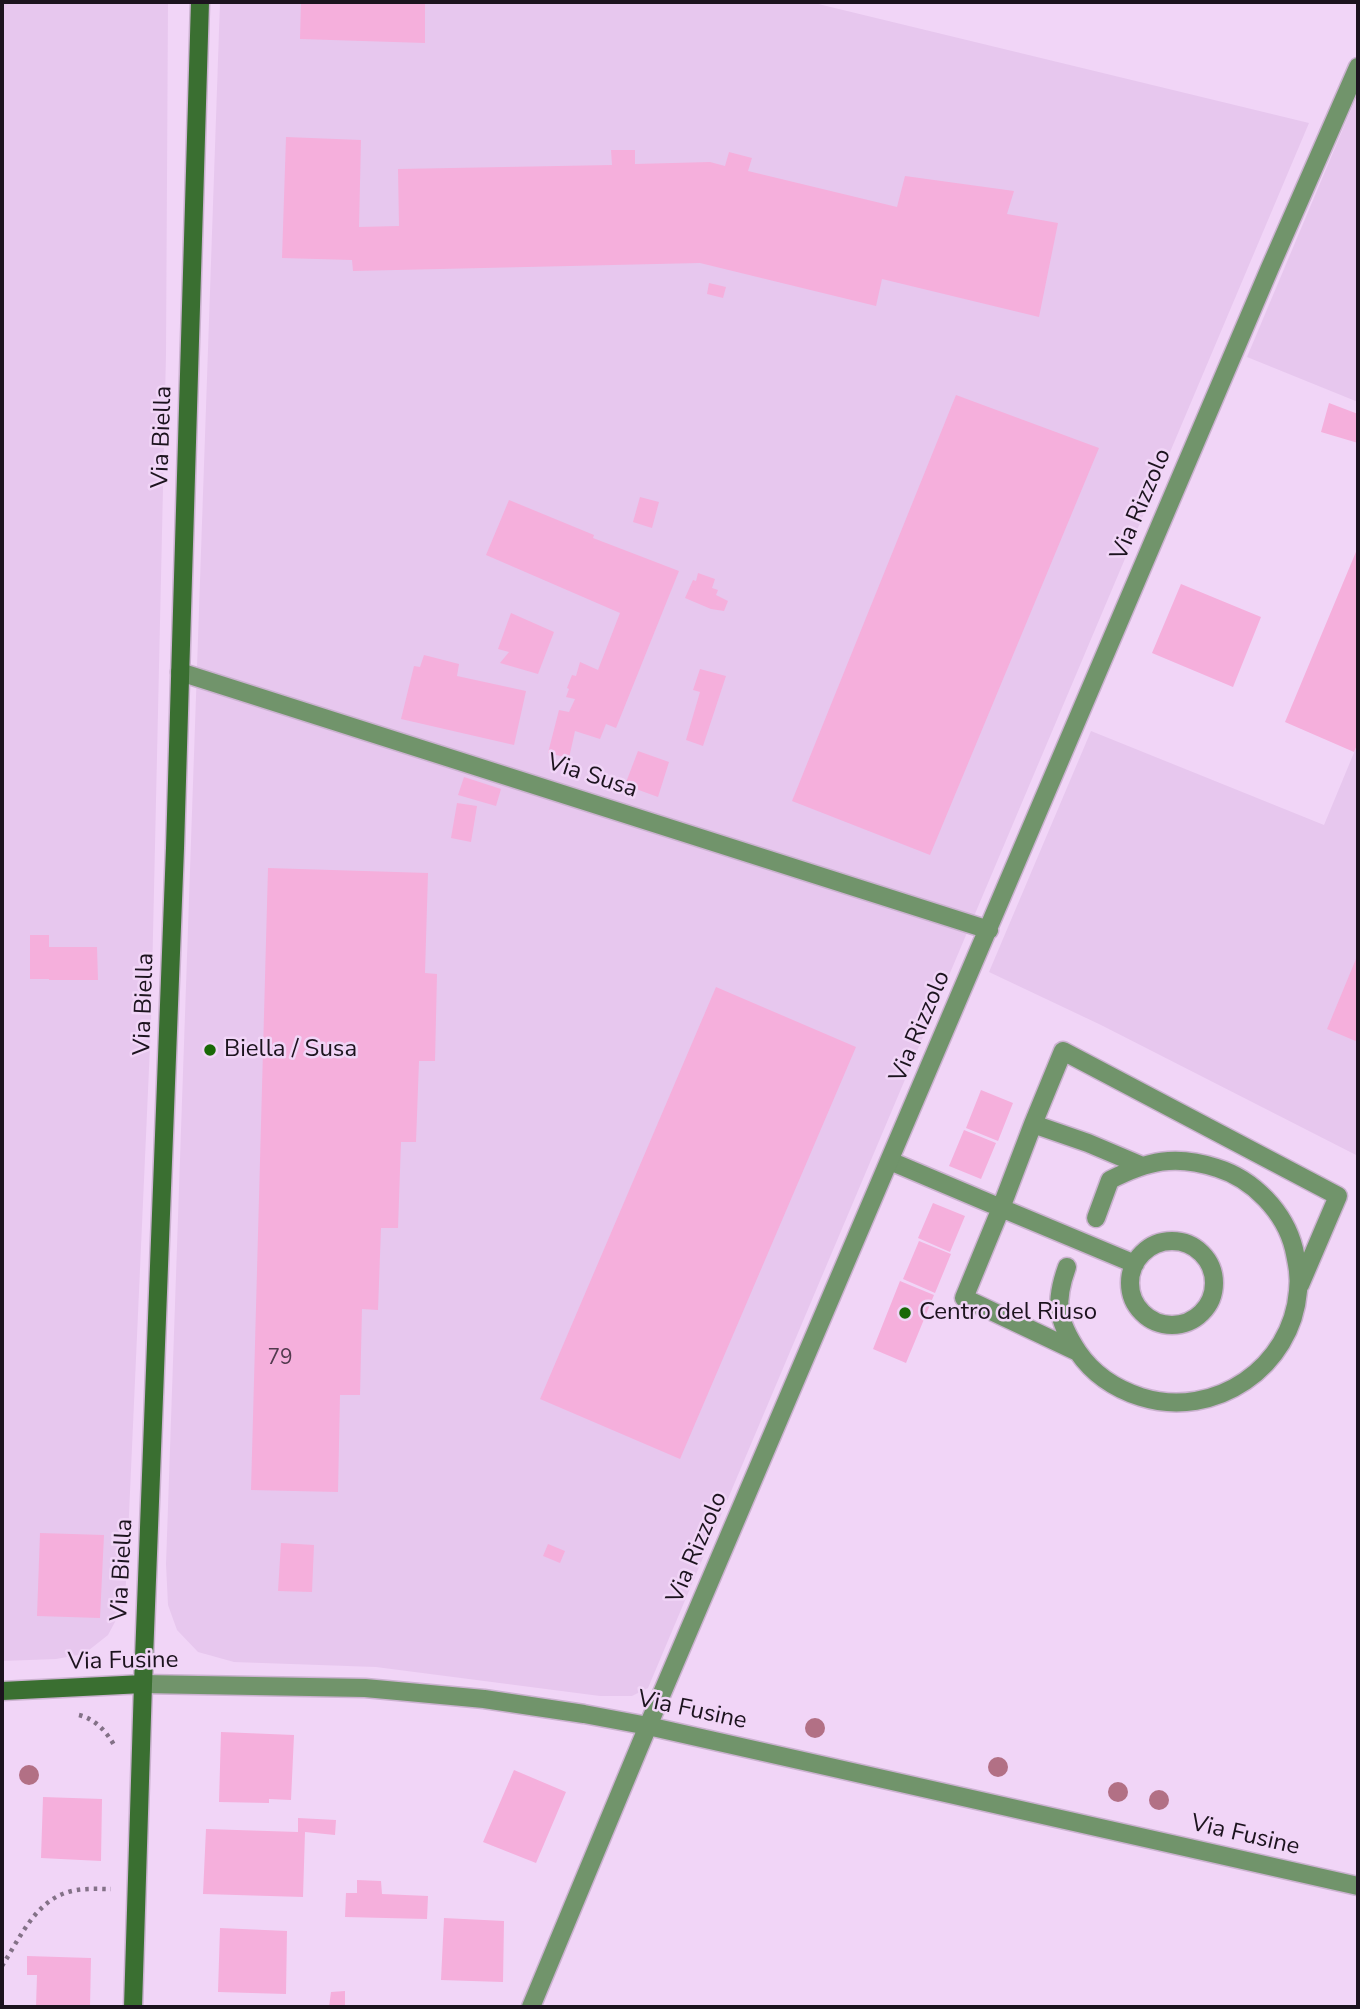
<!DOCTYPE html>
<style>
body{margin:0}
#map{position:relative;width:1360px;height:2009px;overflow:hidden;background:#f1d5f7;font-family:"Nunito Sans",sans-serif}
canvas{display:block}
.frame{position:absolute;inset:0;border:4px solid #1c131e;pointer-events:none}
</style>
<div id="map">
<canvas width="1360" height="2009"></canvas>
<div class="frame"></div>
</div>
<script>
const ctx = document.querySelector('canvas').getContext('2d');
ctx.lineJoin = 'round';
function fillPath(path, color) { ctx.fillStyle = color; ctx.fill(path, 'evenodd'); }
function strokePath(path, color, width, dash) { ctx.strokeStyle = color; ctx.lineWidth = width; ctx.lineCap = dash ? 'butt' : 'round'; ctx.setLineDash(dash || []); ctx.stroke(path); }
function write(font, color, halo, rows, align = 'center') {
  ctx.font = font + ' "Nunito Sans",sans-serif'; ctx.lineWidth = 5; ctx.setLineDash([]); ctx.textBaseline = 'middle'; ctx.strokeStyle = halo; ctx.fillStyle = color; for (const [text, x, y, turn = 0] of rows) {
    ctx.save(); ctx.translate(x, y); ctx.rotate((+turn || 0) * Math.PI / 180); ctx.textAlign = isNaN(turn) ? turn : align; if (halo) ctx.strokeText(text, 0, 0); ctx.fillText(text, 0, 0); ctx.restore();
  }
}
const built = new Path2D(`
 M2,2h166l-2,352 -15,670 -26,579 -17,32 -24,19 -28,5 -54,2z
 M220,2h590l499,121 -661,1565 -16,8h-32l-224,-29 -142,-5 -36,-10 -21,-22 -9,-25 -2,-41z
 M1358,93v309l-111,-45z
 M1091,731l233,94 34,-82v413l-257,-131 -112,-53z`);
const building = new Path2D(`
 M301,2h124v41l-125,-4z
 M286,137l75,3 -2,87 40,-1 -1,-57 214,-4 -1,-15h24v14l75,-2 15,4 4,-14 23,6 -4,13 149,36 8,-31 109,15 -7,23 51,9 -19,94 -157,-38 -6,27 -176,-43 -347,8 -1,-11 -70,-2z
 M709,283l17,4 -3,11 -16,-4z
 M956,395l143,53 -169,407 -138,-54z
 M1329,403l29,11v29l-37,-11z
 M640,497l19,5 -7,26 -19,-6z
 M509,500l85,35 -1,3 86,33 -63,157 -10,-4 -6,15 -25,-8 -6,27 -21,-5 11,-43 10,2 6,-13 -9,-2 3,-8 -2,-1 5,-13 4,1 4,-14 18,8 22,-57 -134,-58z
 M1358,547v196l-4,9 -69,-30z
 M698,573l17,6 -3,9 6,2 -2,5 12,6 -4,10 -13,-2 -26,-11 8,-18 3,1z
 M1181,584l80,33 -28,70 -81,-34z
 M511,613l43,19 -16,42 -38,-11 9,-11 -11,-3z
 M424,655l35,9 -2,12 69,15 -12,54 -113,-26 13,-53 6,1z
 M700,669l26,7 -23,70 -17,-6 14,-48 -7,-2z
 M638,751l31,11 -11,35 -33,-12z
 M464,777l37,12 -5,17 -38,-11z
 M457,803l20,3 -6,36 -20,-4z
 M268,868l160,5 -3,100 12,1 -2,87h-16l-3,81h-15l-3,86h-17l-3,82 -16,-1 -2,86h-20l-2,97 -87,-2z
 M30,935h19v12h48l1,33h-49v-1h-19z
 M1358,954v88l-31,-13z
 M716,987l140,60 -176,412 -140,-60z
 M981,1090l32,13 -15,38 -32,-13z
 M964,1130l32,13 -15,36 -32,-13z
 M933,1203l32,13 -15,36 -32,-14z
 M919,1241l32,13 -16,39 -32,-14z
 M900,1281l34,14 -28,68 -33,-14z
 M40,1533l64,2 -4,83 -63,-2z
 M281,1543l33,2 -2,47 -34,-1z
 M548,1544l17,7 -5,12 -17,-7z
 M221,1732l73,3 -3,65 -22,-1v4l-50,-1z
 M514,1770l52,22 -30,71 -53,-21z
 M43,1797l59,2 -1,62 -60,-3z
 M298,1818l38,2 -1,15 -30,-3 -2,65 -100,-3 3,-65 92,3z
 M357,1880l24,1 1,13 46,2 -1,23 -82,-2 1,-24h11z
 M444,1918l60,3 -1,61 -62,-2z
 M220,1928l67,3 -1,63 -68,-2z
 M27,1956l64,2 -1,49h-54l1,-32h-10z
 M345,1991v14h8v2h-24l2,-15z`);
const path = new Path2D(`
 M79,1715c16,4 27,16 35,30
 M2,1966c18,-28 34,-67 70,-75 13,-3 26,-2 39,-2`);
const lane = new Path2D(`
 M1033,1124l30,-73 275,145 -38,89
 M890,1161l111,47 32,-84 55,19 52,22
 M1130 1283a42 42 0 1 1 84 0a42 42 0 1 1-84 0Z
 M1067,1267c-13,36 -10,53 11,85 15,22 38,37 63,45 74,23 151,-30 157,-106 2,-14 -1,-28 -4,-42 -9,-37 -41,-70 -77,-81 -42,-14 -70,-7 -107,12l-14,38
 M1078,1352l-114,-54 37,-90 134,56`);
const street = new Path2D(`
 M180,672l809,258
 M143,1684l222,4 119,11 100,15 64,12 710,160
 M531,2007l117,-281 621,-1456 89,-203`);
const secondary = new Path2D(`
 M2,1691l141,-7
 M133,2007l10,-323 32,-836 25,-846`);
const trees = [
 [815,1728],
 [998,1767],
 [29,1775],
 [1118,1792],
 [1159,1800]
];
const markers = [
 [210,1050,7,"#196806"],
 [905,1313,7,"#196806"]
];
const numberNames = [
 ["79",280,1359]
];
const streetNames = [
 ["Via Biella",163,437,-88],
 ["Via Rizzolo",1142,505,-67],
 ["Via Susa",592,777,18],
 ["Via Biella",145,1004,-88],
 ["Via Rizzolo",921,1027,-67],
 ["Via Rizzolo",698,1548,-67],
 ["Via Biella",123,1570,-87],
 ["Via Fusine",123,1662,-1],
 ["Via Fusine",692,1711,12],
 ["Via Fusine",1245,1836,13]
];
const poiNames = [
 ["Biella / Susa",224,1050],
 ["Centro del Riuso",919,1313]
];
fillPath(built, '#e7c7ee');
fillPath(building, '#f5afdc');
strokePath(lane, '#cbb2d0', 21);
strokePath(street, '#cbb2d0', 21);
strokePath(secondary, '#cbb2d0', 21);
strokePath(path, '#837187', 4.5, [3.5, 5]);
strokePath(lane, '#71946b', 18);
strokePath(street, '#71946b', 18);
strokePath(secondary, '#3a6f31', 18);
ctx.fillStyle = '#b27085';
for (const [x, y] of trees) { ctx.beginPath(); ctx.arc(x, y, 10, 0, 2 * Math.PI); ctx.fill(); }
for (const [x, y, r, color] of markers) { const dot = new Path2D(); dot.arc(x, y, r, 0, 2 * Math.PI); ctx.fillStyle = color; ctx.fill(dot); strokePath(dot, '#f1d5f7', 2.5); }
write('21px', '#523a4e', null, numberNames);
write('24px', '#1c131e', '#f1d5f7', streetNames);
write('24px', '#1c131e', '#f1d5f7', poiNames, 'left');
</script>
